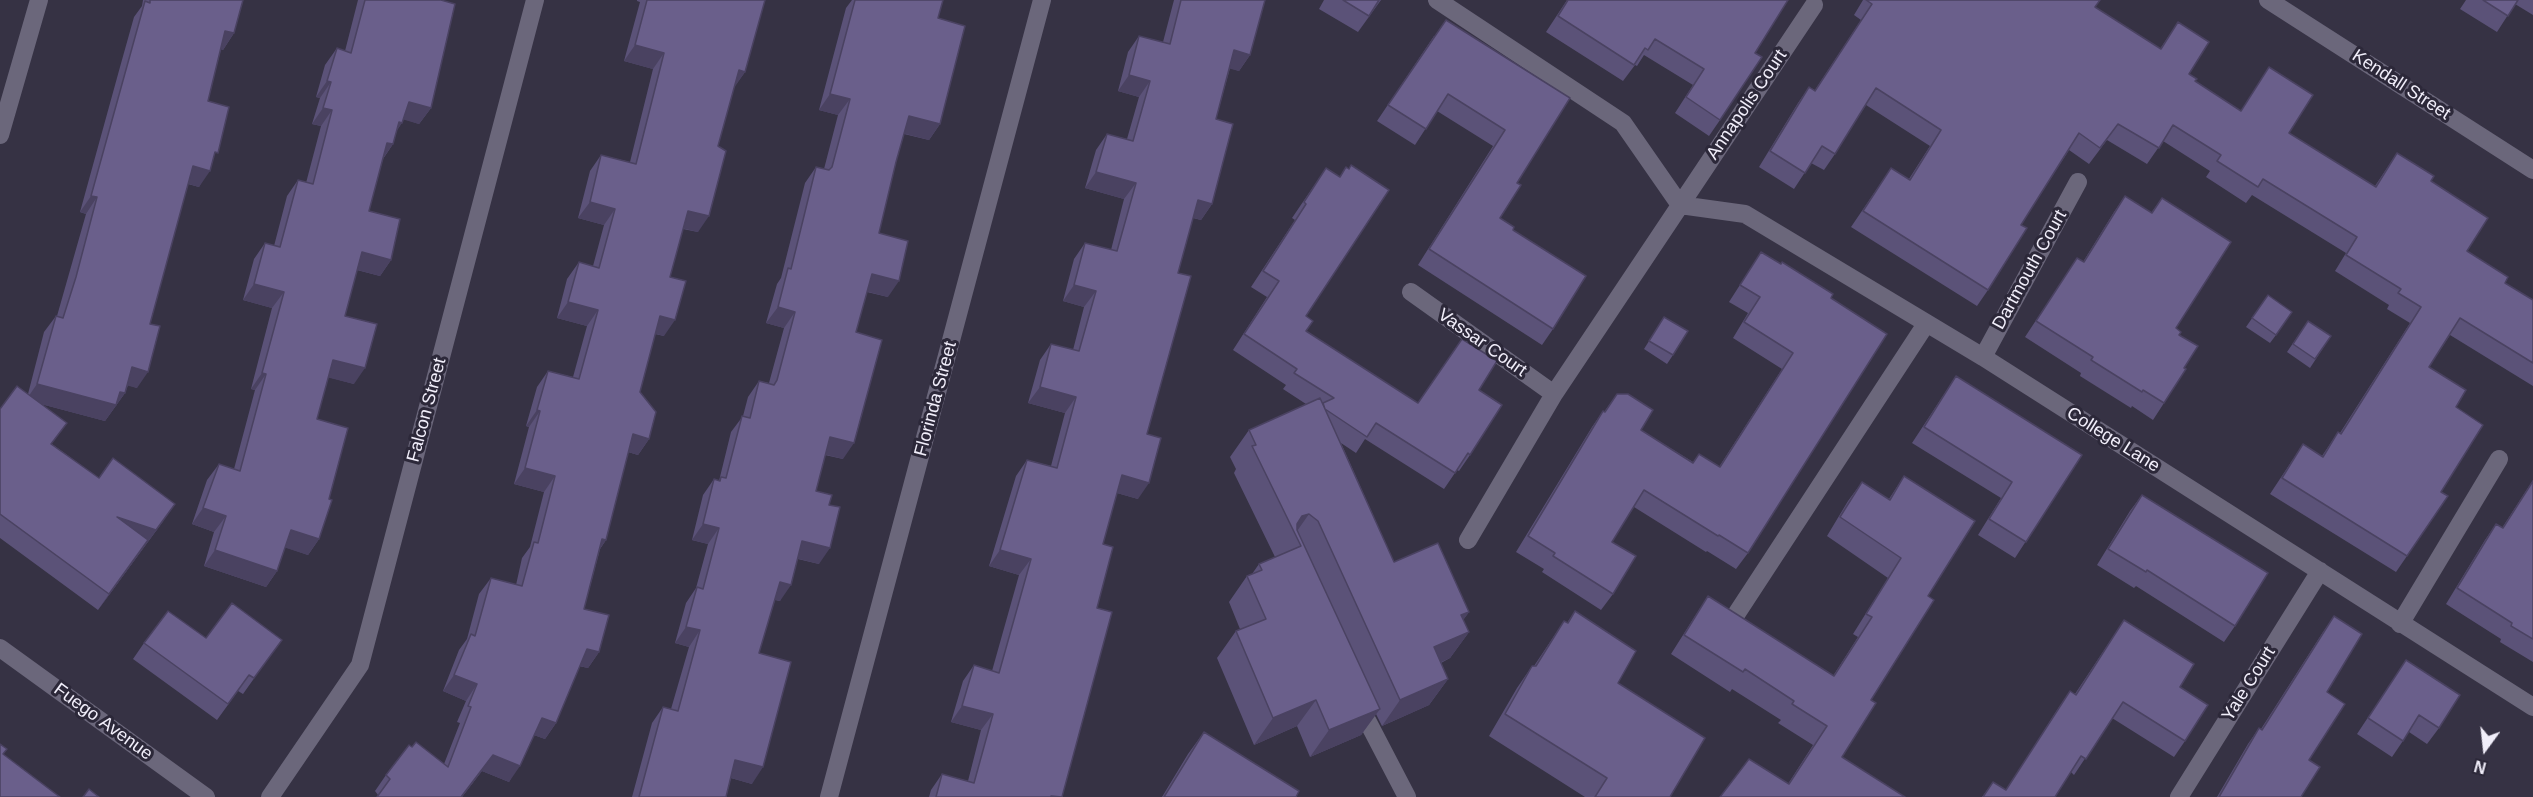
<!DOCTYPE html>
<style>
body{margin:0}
#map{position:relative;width:2533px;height:797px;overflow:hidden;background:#363244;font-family:Helvetica,sans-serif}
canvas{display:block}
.north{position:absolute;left:2455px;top:719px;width:60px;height:60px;-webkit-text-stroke:4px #2c2839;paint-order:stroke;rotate:195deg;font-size:16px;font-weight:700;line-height:24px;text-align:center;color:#f1eefa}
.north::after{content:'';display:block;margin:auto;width:21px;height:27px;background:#f1eefa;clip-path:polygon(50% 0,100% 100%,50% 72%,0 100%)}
</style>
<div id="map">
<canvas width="2533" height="797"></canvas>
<div class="north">N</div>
</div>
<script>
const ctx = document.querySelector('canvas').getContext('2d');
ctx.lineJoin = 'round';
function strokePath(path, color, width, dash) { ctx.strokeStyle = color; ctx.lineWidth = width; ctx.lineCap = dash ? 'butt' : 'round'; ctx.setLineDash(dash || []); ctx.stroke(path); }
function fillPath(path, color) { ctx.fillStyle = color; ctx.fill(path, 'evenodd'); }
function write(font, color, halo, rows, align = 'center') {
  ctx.font = font + ' Helvetica,sans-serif'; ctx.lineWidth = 6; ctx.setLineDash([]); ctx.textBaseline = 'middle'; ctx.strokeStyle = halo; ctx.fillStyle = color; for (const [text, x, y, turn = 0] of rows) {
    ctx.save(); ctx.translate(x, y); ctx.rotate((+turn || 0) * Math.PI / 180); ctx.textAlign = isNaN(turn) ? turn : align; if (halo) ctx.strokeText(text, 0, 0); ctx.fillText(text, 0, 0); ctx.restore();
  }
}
const minor = new Path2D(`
 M1437,0l186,123 57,82
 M2268,0l265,170
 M0,135l39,-135
 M1680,205l65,9 238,143 550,350
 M1411,292l143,102
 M1983,357l95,-175
 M1468,540l86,-146 260,-389
 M1737,613l189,-289
 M2400,624l99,-165
 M0,648l206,149
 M1358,703l49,94
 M270,797l90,-132 175,-665
 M829,797l213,-797
 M2179,797l141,-226`);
const wall = new Path2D(`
 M143,0h100l-9,33 -11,17 -2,-1 -13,52 5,58 -14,28 -11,-3 -38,140 -13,64 -9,-3 -3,8 -20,28 -64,-17 11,40 47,34 65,42 -66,90 -98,-72v-129l28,-15 16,-62 12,-16h1l29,-102 -6,-2 40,-145 14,-50 8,-11z
 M358,0h83l-10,108 -12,16 -15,-5 -8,13 -3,12 -10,15 -14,52 22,49 -11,16 -23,-6 -12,46 9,68 -26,-7 -11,42 2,120 -11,16 -23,-8 -8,24 -11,16 -62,-21 10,-34 -22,-8 15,-44 12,-16 15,5 21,-79 -4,-1 21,-81 -29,-8 11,-41 11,-16 9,3 13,-50 11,-16 8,3 15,-57 -9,-2 8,-26 -4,-1 9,-32 12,-17 8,3z
 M637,0h128l-20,72 -11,15 -16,59 -20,86 -15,-3 -13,48 -6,59 -9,-2 -15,58 9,47 -11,16 -10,-3 -22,88 -6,9 -16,60 15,43 -11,16 -9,-2 -23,57 -11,16 -11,-4 -25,47 -27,-11 -20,26h-85l1,-2 -3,-4 11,-16 58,-11 16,-41 -3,-1 9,-21 -23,-10 16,-41 8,-11 12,-45 12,-16 25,7 6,-27 8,-11 14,-55 -30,-8 15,-57 -3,-1 11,-39 11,-16 25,6 14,-51 -30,-8 10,-39 12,-17 14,4 11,-41 -26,-7 12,-47 11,-16 29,7 23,-93 -29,-8 16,-59 -3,-1z
 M852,0h91l-5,18 2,106 -11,16 -25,-6 -8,28 -17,71 9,64 -21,-5 -11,40 -13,127 -18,-4 -9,36 13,14 -10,59 -21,-5 -18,42 -5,-1 -16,53 -7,131 -21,-6 -5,19h-94l20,-74 11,-16 8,2 18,-62 -14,-4 11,-40 10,-15 12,-44 -16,-4 11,-45 11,-16 5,2 12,-49 12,-16 5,-19 11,-16 10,2 15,-55 -18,-5 11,-39 4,-6 24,-95 11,-16 8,2 14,-54 -19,-5 27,-102z
 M1174,0h91l-15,55 -11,16 -9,-3 -14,51 -4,85 -11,16 -8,-2 -15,55 -31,161 -9,65 -21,-6 -14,51 -6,64 -35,189h-133l2,-7 11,-16 26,7 13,-51 -30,-8 12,-41 11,-16 18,6 27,-96 -30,-9 27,-90 11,-16 24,6 14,-53 -37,-10 12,-43 11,-16 22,6 11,-43 -21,-6 11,-42 11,-16 26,7 13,-51 -39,-11 11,-38 11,-16 20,5 12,-42 -21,-6 10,-39 11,-16 24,6z
 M1324,0h57l-23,32 -39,-23z
 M1567,0h221l-33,53 -35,67 -11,16 -34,-23 18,-28 -49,-30 -7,11 -2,-1 -12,16 -77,-49z
 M1863,0h237l-5,7 65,42 18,-27 11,52 6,7 46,30 28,-44 20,66 86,53 22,-33 34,28 36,70 38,32 28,17v86l-83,-51 -21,32 27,40 -15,85 -34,64 -11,16 -126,-78 33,-50 19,12 16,-24 2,1 70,-110 -23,-14 2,-4 -54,-34 11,-18 -94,-58 -6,8 -40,-26 4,-6 -47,-30 -16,23 -40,-24 -18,24 -20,-14 -48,75 -33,65 -11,16 -126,-79 40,-59 18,11 21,-33 -64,-41 -31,49 -11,16 -13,-7 -17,26 -35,-22 39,-64 11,-16 6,3 46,-70 -7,-5z
 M2466,0h67v15l-18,-11 -18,28 -37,-23z
 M1434,36l136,62 -53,85 -17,35 13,12 40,99 -11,16 -124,-80 75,-119 -56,-35 -22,34 -38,-24z
 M1326,168l13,9 -33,139v15l112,72 61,-13 -9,65 -11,16 -2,-1 -13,19 -79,-50 -9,14 -15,-10 53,119 75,50 -6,8 6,12 -19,26 -9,5 7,16 -19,26 -47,21 -6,-12 -15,21 -51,22 -13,-31 -43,19 -37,-87 19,-27 4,-2 -11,-27 18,-26 5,-2 7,-10 16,-7 -41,-84 2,-4 -6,-12 19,-27 57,-26 -23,-15 3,-4 -53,-35 34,-53 -16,-10 44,-67 -3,-2z
 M2125,196l26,17 11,-15 14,130 3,7 5,33 -20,35 -11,17 -21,-14 -1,2 -51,-32 1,-3 -56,-36 52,-79 6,4 31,-50z
 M1761,252l70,46 -83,255 -12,16 -29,-18 -1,1 -72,-45 -22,35 1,52 -12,16 -59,-38 2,-3 -28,-17 76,-125 11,-16 1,1 13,-18 24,36 52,32 6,-8 20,13 63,-98 -49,-31 15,-25 -19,-11z
 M2268,295l8,40 -6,8 -24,-16z
 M1664,317l9,38 -6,9 -23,-15z
 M2308,321l23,15 -21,32 -23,-16z
 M1956,376l126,79 -67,103 -37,-23 23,-37 -89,-55z
 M1904,476l24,120 -57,104 -29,57 63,40 -117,-13 25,-39 -35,-22 3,-3 -49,-31 -2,3 -59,-38 24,-38 13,-20 125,80 25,-39 -5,-3 35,-56 -61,-42 21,-35 14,-19 27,17z
 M2533,480v182l-33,-20 1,-3 -55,-35 39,-64 11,-16 6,4z
 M2142,495l93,131 -11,16 -88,-56 -2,2 -37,-23 33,-54z
 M1575,611l43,72 52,114h-85l-96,-61 28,-48 15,-22h2l30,-45 3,2z
 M2334,616l-7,76 -18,68 -8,37h-84l31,-53 11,-16 2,1 62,-97z
 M2124,620l56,67 5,54 -11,16 -62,-39 -38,57 -3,-3 -16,25h-73l11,-15 13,8 53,-83 11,-16 5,3z
 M206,638l64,18 -27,38 -5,-3 -21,29 -84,-61 11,-16z
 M2406,660l33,68 -12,16 -18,-12 -17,25 -35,-23z
 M1204,732l92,65h-134l26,-43z`);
const shadedWall = new Path2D(`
 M225,31l9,2 -11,17 -9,-3z
 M635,45l29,8 -11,16 -29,-8z
 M1234,50l16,5 -11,16 -16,-4z
 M739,70l6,2 -11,16z
 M1129,75l21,6 -11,16 -21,-6z
 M327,81l4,1 -11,16 -4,-1z
 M830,94l20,5 -12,16 -19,-5z
 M409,102l22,6 -12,16 -21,-6z
 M323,108l9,2 -11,16 -9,-2z
 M909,116l31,8 -11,16 -31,-8z
 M399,122l3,1 -11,16z
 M387,143l6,1 -11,16z
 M193,166l17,5 -11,16 -17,-5z
 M1096,172l40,11 -12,16 -39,-11z
 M91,196l6,1 -11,17 -6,-2z
 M1198,200l14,4 -11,16 -14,-4z
 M590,202l25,7 -11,16 -26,-7z
 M688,211l21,5 -11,16 -21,-5z
 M362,252l29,8 -11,16 -30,-8z
 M872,274l27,7 -11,16 -27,-7z
 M254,284l30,8 -12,16 -29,-8z
 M1074,285l22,6 -12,16 -21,-6z
 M568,302l30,8 -11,16 -30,-8z
 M778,307l17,5 -11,16 -18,-5z
 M660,316l15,4 -11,16 -15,-4z
 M333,360l32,8 -11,16 -32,-8z
 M132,367l16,5 -11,16 -16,-4z
 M262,373l4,1 -11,16 -4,-1z
 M37,384l83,8 5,1 -20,28 -79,-21z
 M1040,387l36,10 -11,16 -37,-10z
 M537,410l3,1 -11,16 -3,-1z
 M633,434l16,5 -11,16 -16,-5z
 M830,437l24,6 -11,16 -24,-6z
 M525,468l30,8 -11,16 -30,-8z
 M1122,475l27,8 -11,16 -28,-8z
 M175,504l-11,16 -66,90 11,-16 8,-77z
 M203,508l23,8 -12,16 -22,-8z
 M1309,514l-14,20 -2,-5 9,-13z
 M703,524l16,4 -11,16 -16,-4z
 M291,530l28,9 -11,16 -28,-9z
 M602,539l4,1 -11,16z
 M802,541l28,7 -11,16 -28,-7z
 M215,550l62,21 -11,16 -62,-21z
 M1000,550l31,9 -12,16 -30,-9z
 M780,582l11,3 -11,16 -11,-3z
 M1469,612l-19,26 11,-23z
 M686,627l14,3 -11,17 -14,-4z
 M1469,632l-19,26 -35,16 19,-27z
 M587,649l12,3 -11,16 -13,-3z
 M454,675l23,9 -11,17 -23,-10z
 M1448,679l-19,26 -47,21 18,-26z
 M1316,700l-19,26 -43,19 19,-27z
 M962,706l31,8 -12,16 -30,-8z
 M1380,709l-19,26 -51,22 19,-27z
 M542,718l14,5 -11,16 -14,-5z
 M493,755l27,11 -11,16 -27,-11 -20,26h-1z
 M735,760l28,7 -11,17 -28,-8z`);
const building = new Path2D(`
 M150,0h93l-9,33 -9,-2 -17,70 21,6 -11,46 -3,-1 -5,19 -17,-5 -43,158 10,2 -12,46 -16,-5 -7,26 -5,-1 -4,13 -79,-21 19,-68 7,2 13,-41 21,-80 -6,-1 54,-195 5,2z
 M365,0h76l14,4 -24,104 -22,-6 -7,21 -3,-1 -6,22 -6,-1 -18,68 31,8 -9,41 -29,-8 -17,64 32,8 -12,44 -32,-8 -16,59 31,9 -19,71 3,1 -13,39 -28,-9 -14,41 -62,-21 11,-34 -23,-8 16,-44 21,7 26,-97 -4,-1 22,-81 -30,-8 11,-41 15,4 18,-67 15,4 19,-74 -9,-2 8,-26 -4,-1 10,-33 14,5z
 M647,0h118l-20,72 -6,-2 -21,76 8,5 -17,65 -21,-5 -18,66 16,4 -11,39 -15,-4 -20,76 16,20 -7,27 -16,-5 -27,106 -4,-1 -18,70 25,6 -10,37 -12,-3 -31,74 -14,-5 -22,48 -27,-11 -32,42h-84l13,-18 -4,-4 23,-30 3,2 4,-5 32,25 23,-60 -3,-1 9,-22 -23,-9 17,-41 4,2 16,-58 31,8 12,-44 4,1 17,-67 -30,-8 15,-57 -3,-1 11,-39 31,8 19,-69 -30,-8 11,-40 20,6 16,-59 -25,-7 11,-47 35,9 28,-111 -29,-8z
 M855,0h88l-5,18 27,8 -25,98 -31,-8 -13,46 -17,71 29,8 -9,40 -27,-7 -16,58 26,8 -28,103 -24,-6 -14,54 16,4 -3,10 11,2 -10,41 -28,-7 -11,44 -11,-3 -21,71 32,9 -28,105 -28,-7 -9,37h-87l24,-90 15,4 22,-81 -14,-3 11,-40 6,2 16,-61 -16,-4 11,-45 6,2 1,-4 5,1 16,-62 8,2 9,-37 15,4 3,-5 18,-68 -17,-5 10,-39 3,1 25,-102 13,3 3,-3 18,-68 -20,-5z
 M1181,0h84l-15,55 -16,-5 -18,69 17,5 -21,80 -14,-4 -20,73 13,3 -44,158 14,4 -12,45 -27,-8 -19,69 10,3 -16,61 15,4 -50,185 -11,-1v1h-115l6,-23 32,9 19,-69 -31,-8 12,-41 25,8 32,-114 -31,-9 27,-90 30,8 19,-71 -36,-10 11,-43 28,7 17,-60 -22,-6 11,-42 32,8 19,-68 -40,-11 11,-38 26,7 17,-60 -21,-6 10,-39 31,8z
 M1343,0h36l-10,16z
 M1568,0h220l-33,53 7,4 -42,63 -34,-23 18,-28 -49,-30 -7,11 -3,-2 -11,17 -76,-49z
 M1866,0h234l-5,7 66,42 17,-27 31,20 -20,32 8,5 -2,2 46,30 28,-44 44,28 -24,38 87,54 21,-34 37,23 -3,5 57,37 -21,33 41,26 -3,6 28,17v63l-73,-45 -31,49 37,23 -10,17 27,18 -42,67 7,4 -41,60 -125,-78 21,-34 20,13 15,-25 3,2 80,-127 -23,-14 3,-4 -55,-34 11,-18 -94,-58 -5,8 -41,-26 4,-6 -48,-30 -14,23 -41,-24 -18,24 -21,-15 -58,92 6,3 -39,62 -125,-79 28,-43 19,12 31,-50 -65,-42 -41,66 -13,-8 -17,27 -35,-22 39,-64 6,4 57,-87z
 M2483,0h35l-10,16z
 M1446,20l124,78 -53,85 4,2 -21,33 14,9 -1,3 73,46 -33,53 -124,-80 76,-119 -57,-36 -22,35 -38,-24z
 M1351,165l38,25 -83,126 7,5 -7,10 112,72 44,-64 35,22 -18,29 23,15 -32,50 -2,-2 -13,20 -79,-50 -9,14 -42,-28 -2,-6 11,-5 -40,-25 3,-4 -53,-35 35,-53 -16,-10 43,-67 -2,-2 22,-34 14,9 6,-10 3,2z
 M2125,196l27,17 10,-15 69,44 -55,86 5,4 -2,3 19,11 -14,22 2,1 -22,34 -21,-13 -1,2 -51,-32 2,-3 -57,-36 41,-63 7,4z
 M1761,252l20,12 1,-2 51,32 -2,4 56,36 -139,219 -29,-18 -1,1 -74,-46 -32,52 24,14 -23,38 -60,-38 2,-3 -27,-17 75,-125 2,1 12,-18h11l25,16 -12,20 52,33 6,-9 21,13 73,-114 -49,-31 16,-25 -20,-12z
 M2268,295l24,17 -16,23 -24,-17z
 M1664,317l24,14 -15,24 -24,-14z
 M2308,321l23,15 -16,23 -22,-15z
 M1956,376l126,79 -56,87 -37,-23 23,-37 -88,-55z
 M17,386l50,37 -16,21 48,34 14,-20 62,46 -19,26 -39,-13 31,23 -39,54 -109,-80v-105z
 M1320,398l74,164 44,-19 31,69 -8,3 8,17 -35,15 14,32 -48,21 -82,-179 -9,-7 -7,2 -5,8v6l83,179 -51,21 -13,-30 -43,18 -37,-87 30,-12 -19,-43 15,-6 -3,-6 42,-18 -49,-100 4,-1 -7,-15z
 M1904,476l71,45 -47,75 6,4 -63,100 5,3 -34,54 63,40h-185l29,-38 40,25 38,-58 -35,-22 2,-3 -49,-32 -2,3 -59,-37 24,-39 126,80 38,-59 -6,-3 35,-56 -61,-41 22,-35 28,18z
 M2533,481v158l-22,-13 1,-3 -55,-35 39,-64 7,4z
 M2142,495l126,78 -33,53 -88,-56 -1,2 -38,-23z
 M232,603l50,37 -28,38 -5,-3 -21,29 -84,-61 24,-32 38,27z
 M1575,611l61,40 -18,32 87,55 -35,59h-75l12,-19 -102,-64 27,-48h4l28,-45 4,2z
 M2334,616l28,18 -35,58 18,12 -36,56 11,7 -19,30h-82l40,-69 3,2z
 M2124,620l70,44 -14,23 28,18 -23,36 -62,-39 -37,57 -5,-3 -26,41h-72l10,-15 13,8 64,-99 6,4z
 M2406,660l54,35 -21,33 -20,-13 -16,26 -35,-23z
 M1204,732l95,59 -3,6h-132z
 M0,744l7,5 -4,5 57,43h-60z
 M89,789l10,8h-16z`);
const streetNames = [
 ["Kendall Street",2401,85,33],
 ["Annapolis Court",1747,105,-56],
 ["Dartmouth Court",2030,270,-61],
 ["Vassar Court",1482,343,35],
 ["Florinda Street",936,399,-75],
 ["Falcon Street",427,410,-75],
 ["College Lane",2113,440,32],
 ["Yale Court",2249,684,-58],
 ["Fuego Avenue",103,722,36]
];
strokePath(minor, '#6b677b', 18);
fillPath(wall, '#5b5278');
fillPath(shadedWall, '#4a4261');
fillPath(building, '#6a5f8b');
strokePath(building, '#4a4261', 1.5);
write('18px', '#f1eefa', '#2c2839', streetNames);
</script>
